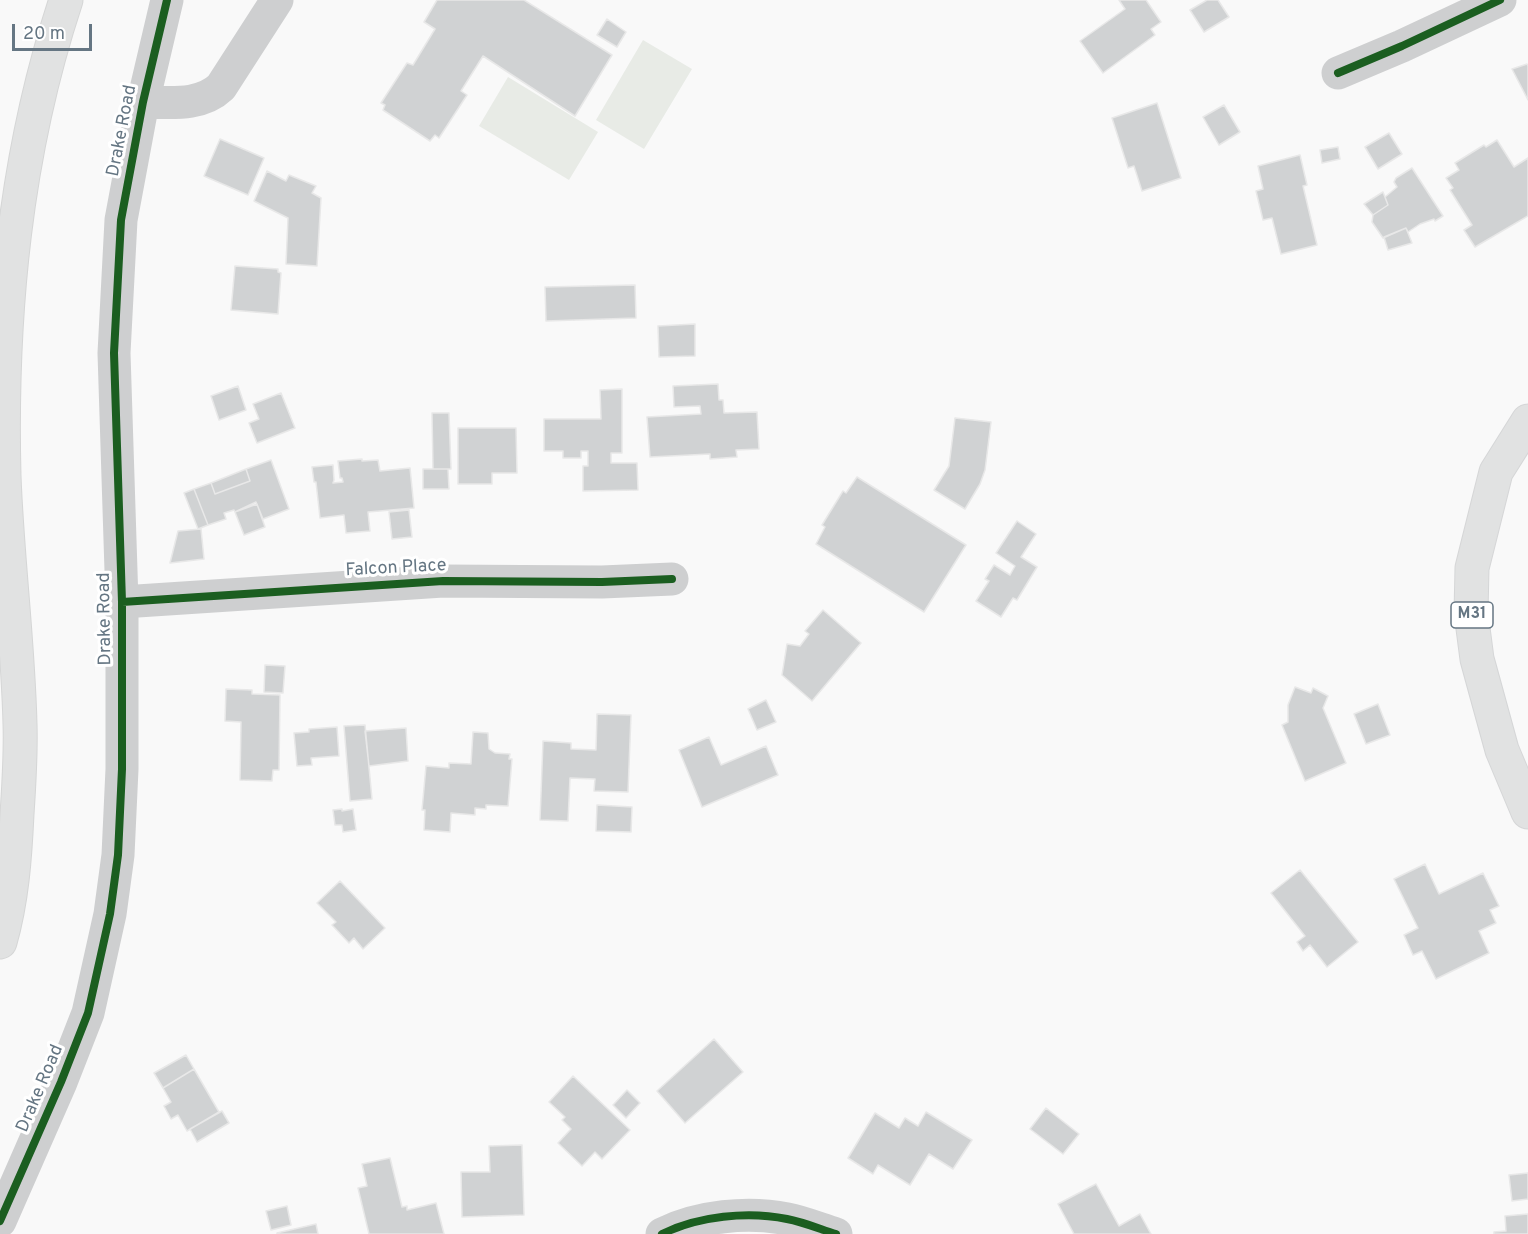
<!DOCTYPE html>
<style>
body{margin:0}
#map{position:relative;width:1528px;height:1234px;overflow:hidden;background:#f9f9f9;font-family:Overpass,sans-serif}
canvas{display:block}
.scale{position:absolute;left:12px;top:24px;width:80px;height:27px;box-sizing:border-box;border:3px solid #657683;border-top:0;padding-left:8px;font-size:18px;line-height:21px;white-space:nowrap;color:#657683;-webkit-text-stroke:4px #fff;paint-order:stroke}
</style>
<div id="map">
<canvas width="1528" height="1234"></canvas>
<div class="scale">20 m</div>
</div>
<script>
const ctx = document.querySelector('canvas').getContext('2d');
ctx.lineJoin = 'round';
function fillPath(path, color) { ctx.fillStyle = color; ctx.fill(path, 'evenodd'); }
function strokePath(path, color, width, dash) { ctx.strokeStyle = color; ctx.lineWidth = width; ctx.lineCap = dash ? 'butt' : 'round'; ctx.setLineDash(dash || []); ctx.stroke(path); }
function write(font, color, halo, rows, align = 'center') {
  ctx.font = font + ' Overpass,sans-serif'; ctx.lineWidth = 6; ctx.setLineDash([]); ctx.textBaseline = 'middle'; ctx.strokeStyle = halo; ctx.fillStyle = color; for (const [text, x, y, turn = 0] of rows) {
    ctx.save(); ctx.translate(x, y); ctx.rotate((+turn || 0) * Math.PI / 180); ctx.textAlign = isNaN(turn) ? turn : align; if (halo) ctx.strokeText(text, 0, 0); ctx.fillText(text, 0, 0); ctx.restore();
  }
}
const green = new Path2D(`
 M643,40l49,29 -48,80 -48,-29z
 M508,77l90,55 -29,48 -90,-54z`);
const building = new Path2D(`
 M437,0h87l88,55 -37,61 -92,-60 -22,35 6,4 -28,43 -4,-3 -5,6 -47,-31 2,-5 -4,-2 26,-40 6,2 22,-36 -11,-7z
 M1119,0h27l15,22 -10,7 4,6 -52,38 -23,-32 45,-32z
 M1207,0h11l11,17 -25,15 -14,-22z
 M607,19l19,13 -9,15 -20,-12z
 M1527,64l1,2v34l-16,-31z
 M1157,103l24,75 -39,13 -8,-25 -6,2 -16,-50z
 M1224,105l16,27 -21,13 -16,-28z
 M1389,133l13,21 -24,15 -13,-22z
 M220,139l44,19 -16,37 -44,-19z
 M1497,140l17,27 14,-9v58l-53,31 -11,-17 8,-5 -22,-35 3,-2 -7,-10 13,-8 -4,-7 29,-18 2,2z
 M1338,147l2,12 -18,4 -2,-13z
 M1300,155l7,30 -4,1 14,59 -36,9 -9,-36 -9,2 -7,-29 7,-2 -5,-23z
 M1412,168l31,48 -8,5 -1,-2 -14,5 -12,8 -2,-4 -23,10 -11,-16 1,-7 15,-10 -3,-8 12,-10 -3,-5 2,-4z
 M267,171l19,10 3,-6 27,11 -4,7 9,5 -4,68 -31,-2 2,-46 -34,-17z
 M1383,192l5,13 -15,10 -9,-11z
 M1406,228l6,15 -24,7 -4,-13z
 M235,266l43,3v3l3,1 -3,41 -47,-4z
 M635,285l1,33 -90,3 -1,-34z
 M695,324v32l-36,1 -1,-31z
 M718,384l1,16h4l1,13 33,-1 2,37 -23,1 1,7 -27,2v-5l-60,3 -3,-40 54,-3 -1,-8 -26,1 -1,-21z
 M238,386l8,24 -27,10 -8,-24z
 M622,389v64h-11v10h26l1,27 -55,1v-25h5v-15h-7v7h-18v-7h-19v-32h57l-1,-29z
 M281,393l14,35 -38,15 -8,-20 10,-4 -6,-15z
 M432,413h17l2,56h-18z
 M955,418l36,4 -6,48 -5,14 -15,25 -31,-19 15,-24z
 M458,428h58l1,45h-25v11h-34z
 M362,459v2l16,-1 2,11 30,-3 4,40 -46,4 2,19 -24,2 -2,-18 -24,3 -4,-36h-2l-2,-15 21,-2 1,15 -1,3 10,-1 -1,-4h-2l-2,-17z
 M271,460l18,49 -26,10 -7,-17 -21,10 -1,-2 -10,3 2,6 -18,6 -14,-36 17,-6 4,11 35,-13 -4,-12z
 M246,469l4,12 -35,13 -4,-11z
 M423,469h25l1,20h-26z
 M857,477l109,68 -42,67 -108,-68 9,-17 -3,-2 21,-34 3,2z
 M194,489l14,36 -10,4 -14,-36z
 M257,504l8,23 -21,8 -9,-23z
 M409,510l3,27 -20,2 -3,-27z
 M1017,521l19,13 -15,23 16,10 -20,33 -4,-2 -12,19 -25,-16 13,-20 -4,-2 9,-14 16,10 5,-9 -19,-13z
 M201,529l3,30 -34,4 8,-32z
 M823,610l38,33 -49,58 -30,-26 5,-31 13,2 9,-12 -4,-3z
 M265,665l20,1 -2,27 -19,-1z
 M1295,687l16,6 2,-5 15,8 -5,12 23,55 -41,18 -23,-56 6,-3v-17z
 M226,689l26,1v4l28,1 -1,75h-6l-1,11 -32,-1 1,-58 -16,-1z
 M766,700l10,22 -19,8 -9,-21z
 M1378,704l12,31 -24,9 -12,-30z
 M597,714l34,1 -3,77 -34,-1 1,-12 -25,-1 -2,43 -28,-1 3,-79 28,2v6l25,1z
 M365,725l7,74 -22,2 -6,-75z
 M337,727l2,29 -28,2 1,7 -15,1 -3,-33 15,-1v-3z
 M406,728l2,33 -39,5 -4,-35z
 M473,732l15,1 1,16 6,4 15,1 -1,5h3l-4,47 -22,-1v4l-11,-1v7l-24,-2 -1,19 -26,-2 1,-20h-3l4,-44 23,2v-5l22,1z
 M709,737l12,28 45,-19 12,29 -76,32 -23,-57z
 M597,805l35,2 -1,25 -35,-1z
 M342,809v2l11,-2 3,21 -13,2 -1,-7h-7l-2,-15z
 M1425,864l14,30 44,-21 16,33 -9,4 6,13 -17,8 10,22 -53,26 -14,-28 -9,4 -9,-20 14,-7 -24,-49z
 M1300,870l58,72 -31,25 -17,-22 -7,6 -6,-9 8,-6 -34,-43z
 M340,881l45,47 -22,21 -9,-11 -5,5 -17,-18 4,-3 -19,-19z
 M714,1039l29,33 -58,51 -28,-32z
 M186,1055l8,14 -31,19 -9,-15z
 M194,1069l25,43 -32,19 -9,-16 -7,4 -7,-13 7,-4 -8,-14z
 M573,1076l57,54 -28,29 -7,-7 -13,14 -24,-23 13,-14 -9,-9 3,-3 -16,-15z
 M627,1090l13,13 -14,15 -13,-13z
 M1046,1108l33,26 -16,20 -33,-25z
 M222,1111l7,12 -32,19 -7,-13z
 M926,1112l46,28 -19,29 -24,-15 -19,31 -32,-20 -5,9 -25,-16 27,-45 24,15 6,-10 13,8z
 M522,1145l2,70 -62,2 -1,-45h29l-1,-26z
 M390,1158l12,49 5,-1v4l29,-7 8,31h-75l-11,-46 9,-2 -5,-22z
 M1528,1173v26l-16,2 -3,-26z
 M1096,1184l23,42 21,-12 11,20h-77l-16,-30z
 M287,1206l4,19 -20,5 -5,-19z
 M1528,1214v20h-34v-2l12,-1 -1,-15z
 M316,1224l2,10h-41v-1z`);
const minor = new Path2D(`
 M1338,73l64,-27 98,-46
 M143,102c26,0 57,5 78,-15l56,-87
 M122,602l321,-21 159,1 70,-3
 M0,1221l61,-139 27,-69 22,-99 8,-59 4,-86v-167l-8,-249 7,-133 22,-118 24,-102
 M662,1234c36,-18 86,-23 125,-15 16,3 33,10 49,15`);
const major = new Path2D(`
 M1528,421l-32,51 -24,96 -1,45 6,46 25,91 26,62`);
const highway = new Path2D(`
 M0,942c12,-42 15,-85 17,-128 2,-30 4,-60 3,-90 -2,-83 -13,-166 -16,-248 -4,-162 11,-322 62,-476`);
const cycleway = new Path2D(`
 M1338,73l64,-27 98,-46
 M122,602l321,-21 159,1 70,-3
 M0,1221l61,-139 27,-69 22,-99 8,-59 4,-86v-167l-8,-249 7,-133 22,-118 24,-102
 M662,1234c36,-18 86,-23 125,-15 16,3 33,10 49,15`);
const shields = [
 [1472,615,42]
];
const shieldNames = [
 ["M31",1472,615]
];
const streetNames = [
 ["Drake Road",123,131,-79],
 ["Falcon Place",396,569,-3],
 ["Drake Road",106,619,-91],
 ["Drake Road",41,1089,-67]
];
fillPath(green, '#e8ebe6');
fillPath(building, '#d0d2d3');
strokePath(building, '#e8e8e8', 1.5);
strokePath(major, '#d5d6d7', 35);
strokePath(highway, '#d5d6d6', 35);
strokePath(minor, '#cecfd0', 33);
strokePath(major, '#e1e2e2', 33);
strokePath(highway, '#e1e2e2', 33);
strokePath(cycleway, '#1b5e20', 8);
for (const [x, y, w] of shields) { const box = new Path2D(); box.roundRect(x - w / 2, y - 13, w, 26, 4.5); ctx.fillStyle = '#fff'; ctx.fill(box); strokePath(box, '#657683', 1.5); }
write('bold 16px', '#657683', null, shieldNames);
write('18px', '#657683', '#fff', streetNames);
</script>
